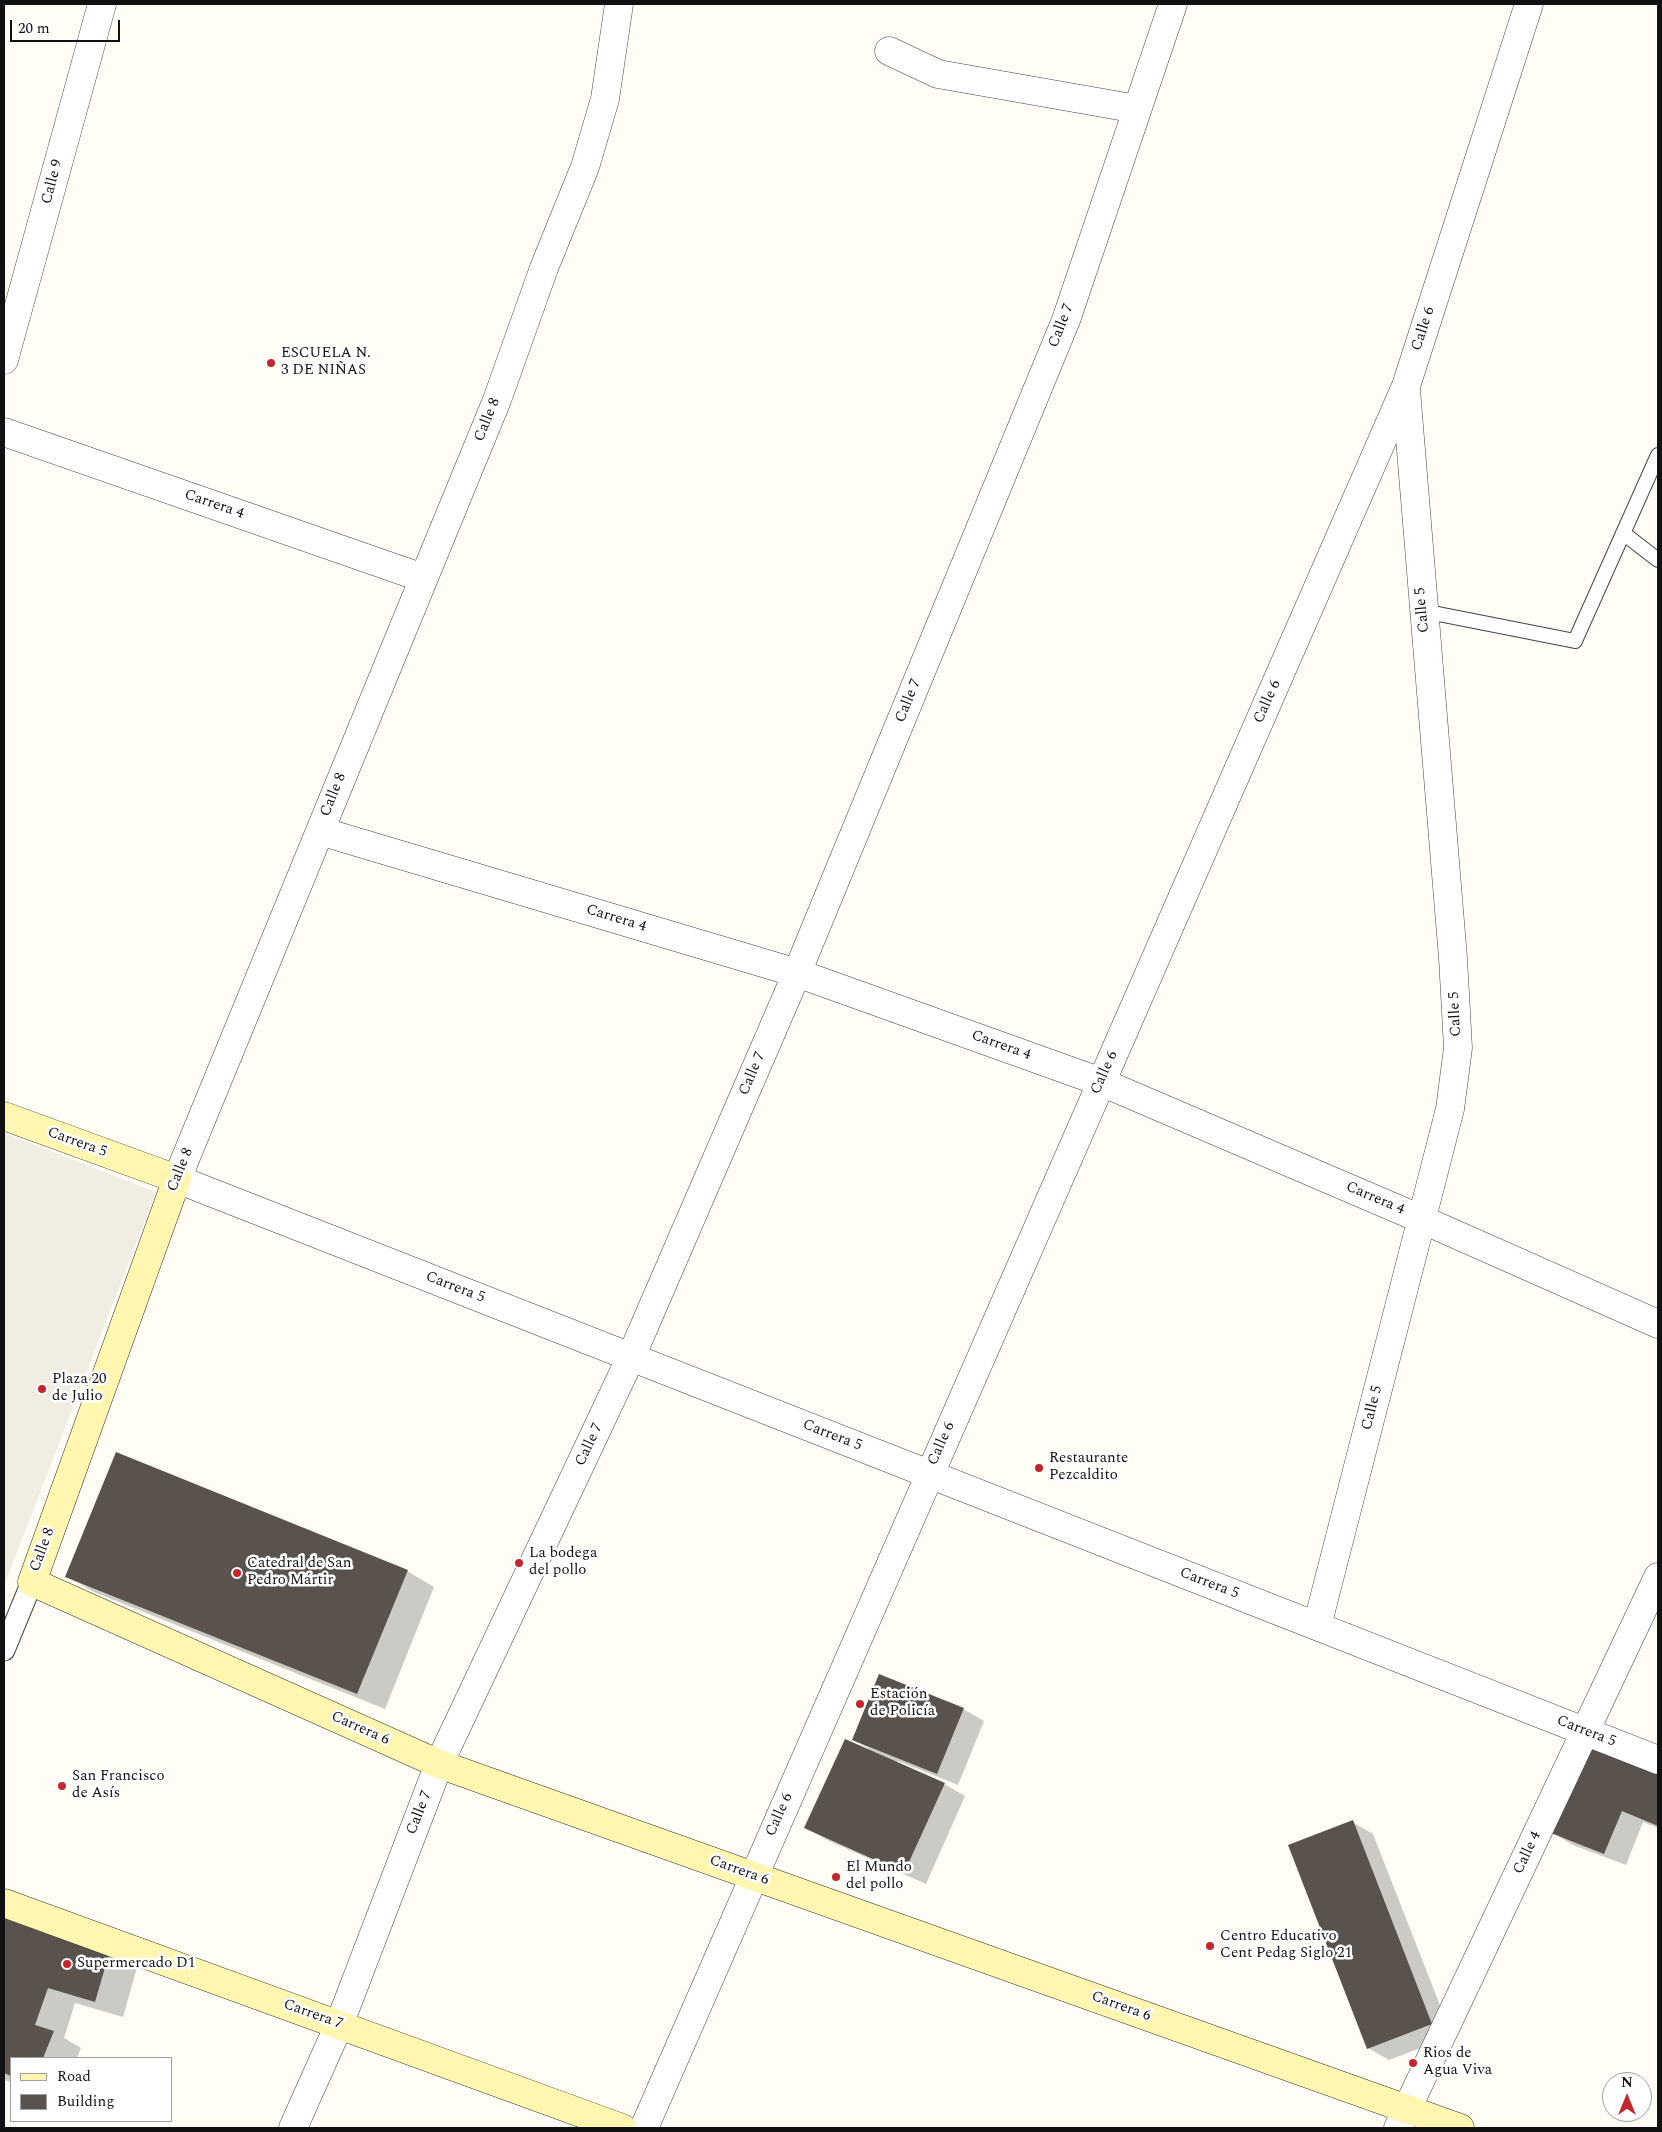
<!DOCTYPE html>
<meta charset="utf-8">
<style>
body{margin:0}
#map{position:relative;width:1662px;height:2132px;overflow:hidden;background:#fffdf5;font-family:Spectral,serif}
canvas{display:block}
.frame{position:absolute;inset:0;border:5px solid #111;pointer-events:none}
.legend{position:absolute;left:10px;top:2057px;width:162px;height:65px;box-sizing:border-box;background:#fff;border:1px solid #a0a0a0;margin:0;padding:6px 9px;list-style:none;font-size:15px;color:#111}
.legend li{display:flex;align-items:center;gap:10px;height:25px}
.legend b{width:25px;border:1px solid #a0a0a0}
.north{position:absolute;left:1602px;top:2072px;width:50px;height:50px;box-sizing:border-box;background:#fff;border:1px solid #a0a0a0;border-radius:50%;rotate:0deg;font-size:14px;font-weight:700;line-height:20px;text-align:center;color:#111}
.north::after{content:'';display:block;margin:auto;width:18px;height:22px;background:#c4262e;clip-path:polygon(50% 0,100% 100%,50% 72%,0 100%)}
.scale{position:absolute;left:10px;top:20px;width:110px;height:22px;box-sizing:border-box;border:2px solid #111;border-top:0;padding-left:6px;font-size:15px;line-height:18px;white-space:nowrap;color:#111;-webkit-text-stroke:4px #fff;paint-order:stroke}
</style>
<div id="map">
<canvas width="1662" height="2132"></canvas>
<div class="frame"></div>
<ul class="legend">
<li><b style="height:6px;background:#fff6b0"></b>Road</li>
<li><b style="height:14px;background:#5a524d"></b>Building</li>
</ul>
<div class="north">N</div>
<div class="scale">20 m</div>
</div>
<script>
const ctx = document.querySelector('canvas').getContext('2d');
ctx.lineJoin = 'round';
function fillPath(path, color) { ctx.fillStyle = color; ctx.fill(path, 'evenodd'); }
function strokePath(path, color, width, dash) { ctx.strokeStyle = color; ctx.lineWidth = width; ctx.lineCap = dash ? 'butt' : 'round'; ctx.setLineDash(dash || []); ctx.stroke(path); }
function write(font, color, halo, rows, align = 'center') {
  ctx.font = font + ' Spectral,serif'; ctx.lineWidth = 5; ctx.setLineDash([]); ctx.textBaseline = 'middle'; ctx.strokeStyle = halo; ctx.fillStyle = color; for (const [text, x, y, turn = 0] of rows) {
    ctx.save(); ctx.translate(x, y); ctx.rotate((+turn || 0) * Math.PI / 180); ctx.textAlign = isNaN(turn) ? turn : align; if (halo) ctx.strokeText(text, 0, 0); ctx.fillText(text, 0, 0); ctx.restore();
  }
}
const plaza = new Path2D(`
 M4,1133l152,59 -152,394z`);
const shadow = new Path2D(`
 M407,1571l27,16 -49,122 -291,-117 -27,-16z
 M963,1709l21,12 -26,64 -60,-24 -1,2 47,21 21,12 -39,88 -99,-44 -21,-12 62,-78 1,-1 -15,-9z
 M1588,1747l70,28v53l-15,-6 -17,43 -53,-20 -20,-12z
 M1352,1822l21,12 79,202 -63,24 -21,-12z
 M4,1917l134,47 -15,53 -48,-14 -11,35 17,10 -4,10h-66v24l-7,-2z`);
const building = new Path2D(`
 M116,1452l292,118 -51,124 -292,-117z
 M879,1674l85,34 -27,66 -85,-34z
 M845,1739l100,44 -41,90 -100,-45z
 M1588,1745l70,29v52l-36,-15 -18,43 -53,-21z
 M1353,1820l79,204 -65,25 -79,-204z
 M4,1915l107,32 -16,55 -47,-14 -13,37 19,6 -11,27h-32v18l-7,-3z`);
const service = new Path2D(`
 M1623,533l35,27
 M1423,611l152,30 83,-186`);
const pedestrian = new Path2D(`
 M4,1650l28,-68`);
const minor = new Path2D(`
 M619,4l-14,95 -20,68 -41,101 -47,132 -320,779 1481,581
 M889,51l49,23 199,35
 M4,360l98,-356
 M4,432l419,146
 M320,831l477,142 304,109 320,137 237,105
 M1317,1626l133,-517 8,-61 -5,-90 -47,-568
 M293,2128l46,-103 100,-261 192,-407 166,-384 269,-653 107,-316
 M644,2128l762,-1742 123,-382
 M1398,2128l260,-551`);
const secondary = new Path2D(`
 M4,1116l173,63 -145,403 407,182 1021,364
 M4,1903l618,225`);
const markers = [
 [271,363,5,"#c4262e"],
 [42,1389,5,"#c4262e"],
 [1039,1468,5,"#c4262e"],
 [519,1563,5,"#c4262e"],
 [237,1573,5,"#c4262e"],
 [860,1704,5,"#c4262e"],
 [62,1786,5,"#c4262e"],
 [836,1877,5,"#c4262e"],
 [1210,1946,5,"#c4262e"],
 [67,1964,5,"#c4262e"],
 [1413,2063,5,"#c4262e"]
];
const streetNames = [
 ["Calle 9",53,182,-75],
 ["Calle 7",1062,326,-69],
 ["Calle 6",1424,329,-72],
 ["Calle 8",488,420,-68],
 ["Carrera 4",214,505,19],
 ["Calle 5",1423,610,-95],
 ["Calle 7",909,701,-68],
 ["Calle 6",1268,702,-66],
 ["Calle 8",334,795,-68],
 ["Carrera 4",616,919,17],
 ["Calle 5",1456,1014,-93],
 ["Carrera 4",1001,1046,20],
 ["Calle 6",1105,1073,-66],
 ["Calle 7",753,1074,-67],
 ["Carrera 5",77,1143,20],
 ["Calle 8",181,1170,-68],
 ["Carrera 4",1375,1199,23],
 ["Carrera 5",455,1288,21],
 ["Calle 5",1373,1408,-76],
 ["Carrera 5",832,1436,21],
 ["Calle 6",942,1444,-66],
 ["Calle 7",590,1445,-65],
 ["Calle 8",43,1550,-70],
 ["Carrera 5",1209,1584,21],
 ["Carrera 6",360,1729,24],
 ["Carrera 5",1586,1732,21],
 ["Calle 7",420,1813,-69],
 ["Calle 6",780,1815,-66],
 ["Calle 4",1528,1853,-65],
 ["Carrera 6",739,1871,20],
 ["Carrera 6",1121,2007,20],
 ["Carrera 7",313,2015,20]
];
const poiNames = [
 ["ESCUELA N.",281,354],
 ["3 DE NIÑAS",281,371],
 ["Plaza 20",52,1380],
 ["de Julio",52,1397],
 ["Restaurante",1049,1459],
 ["Pezcaldito",1049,1476],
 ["La bodega",529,1554],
 ["del pollo",529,1571],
 ["Catedral de San",247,1564],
 ["Pedro Mártir",247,1581],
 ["Estación",870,1695],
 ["de Policía",870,1712],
 ["San Francisco",72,1777],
 ["de Asís",72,1794],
 ["El Mundo",846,1868],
 ["del pollo",846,1885],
 ["Centro Educativo",1220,1937],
 ["Cent Pedag Siglo 21",1220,1954],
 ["Supermercado D1",77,1964],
 ["Rios de",1423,2054],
 ["Agua Viva",1423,2071]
];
fillPath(plaza, '#f1ede2');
fillPath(shadow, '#0003');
fillPath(building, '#5a524d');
strokePath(service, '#444', 16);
strokePath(pedestrian, '#444', 23);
strokePath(minor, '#444', 29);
strokePath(secondary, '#333', 29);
strokePath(service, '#fff', 14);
strokePath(pedestrian, '#fff', 21);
strokePath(minor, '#fff', 28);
strokePath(secondary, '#fff6b0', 28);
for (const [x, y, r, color] of markers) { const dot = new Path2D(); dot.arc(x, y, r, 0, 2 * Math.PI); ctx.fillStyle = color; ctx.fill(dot); strokePath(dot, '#fff', 2); }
write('15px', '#111', '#fff', streetNames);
write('15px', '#111', '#fff', poiNames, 'left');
</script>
